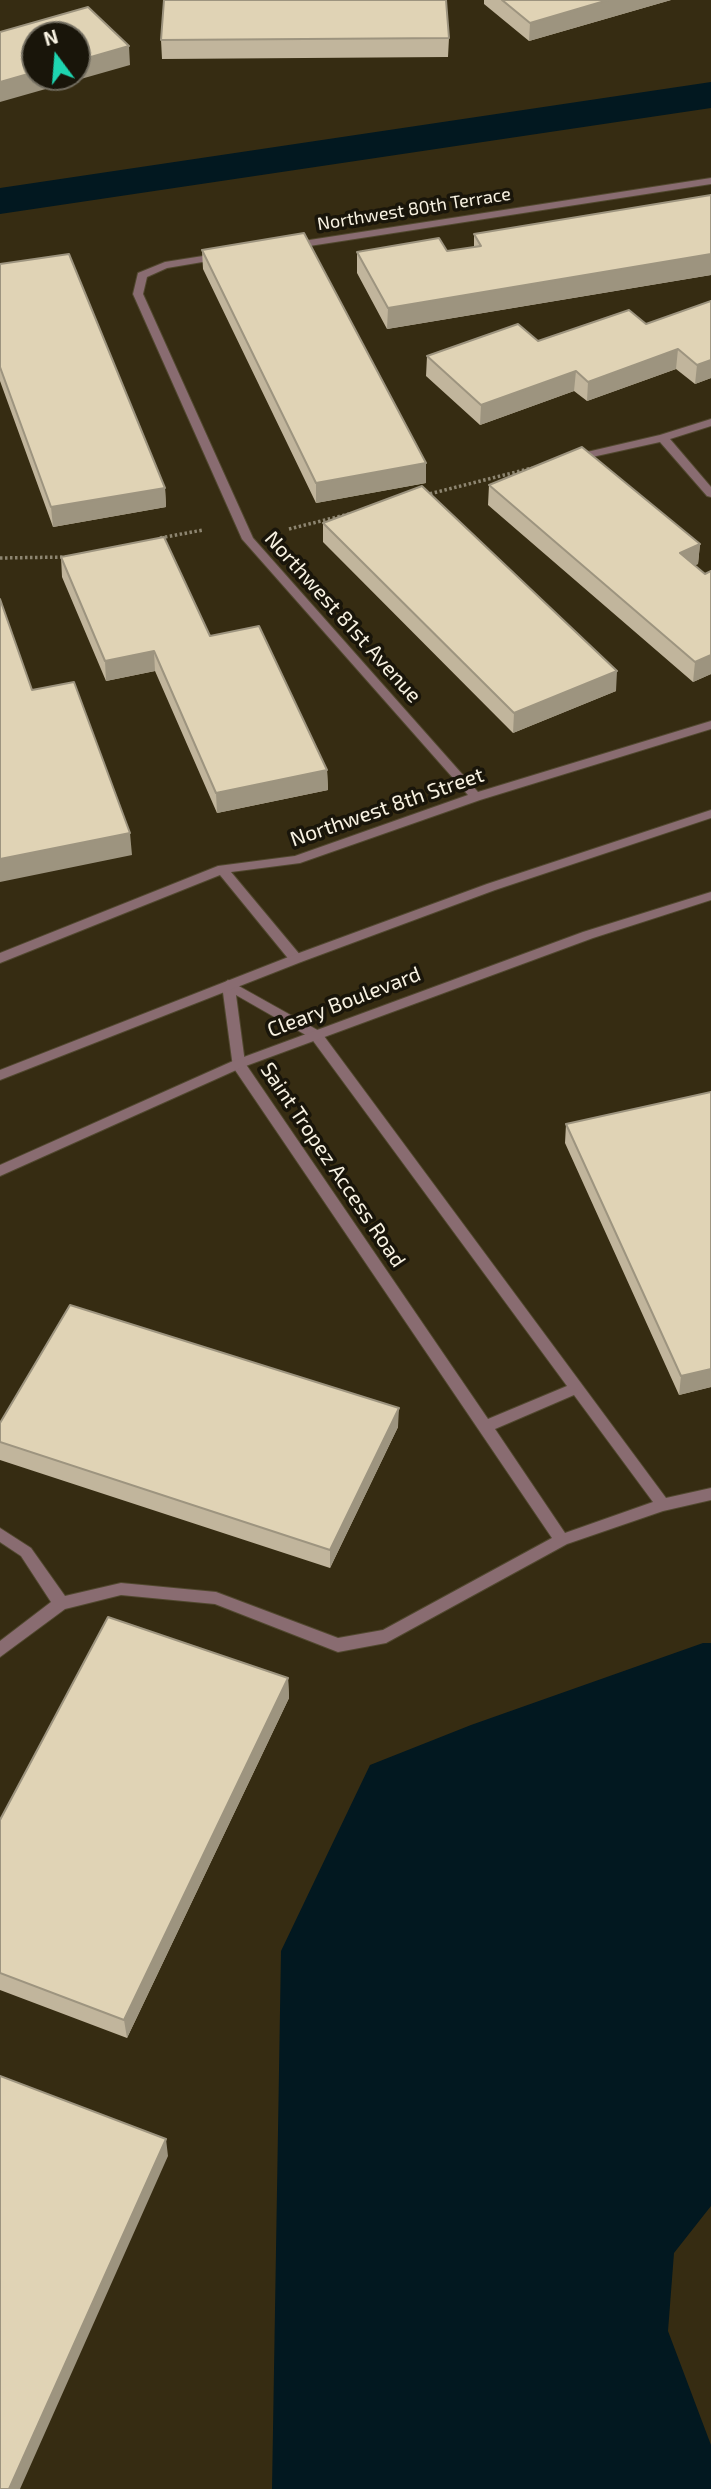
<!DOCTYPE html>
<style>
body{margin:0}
#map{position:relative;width:711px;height:2489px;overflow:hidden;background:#362c12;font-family:"Exo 2",sans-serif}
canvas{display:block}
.north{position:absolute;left:21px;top:21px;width:70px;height:70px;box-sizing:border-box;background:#19150a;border:2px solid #726d60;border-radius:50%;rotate:344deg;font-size:19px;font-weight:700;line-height:28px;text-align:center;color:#f8f2e2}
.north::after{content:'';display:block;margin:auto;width:24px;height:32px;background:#1ed5b1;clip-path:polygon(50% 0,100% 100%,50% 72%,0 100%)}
</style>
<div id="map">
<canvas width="711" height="2489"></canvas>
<div class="north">N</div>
</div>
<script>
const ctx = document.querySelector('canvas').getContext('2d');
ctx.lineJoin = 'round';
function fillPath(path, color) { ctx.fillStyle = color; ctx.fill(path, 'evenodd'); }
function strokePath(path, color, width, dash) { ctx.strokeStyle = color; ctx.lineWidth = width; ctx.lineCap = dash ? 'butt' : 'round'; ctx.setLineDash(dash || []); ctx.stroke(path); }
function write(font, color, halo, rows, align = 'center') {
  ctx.font = font + ' "Exo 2",sans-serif'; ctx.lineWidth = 7; ctx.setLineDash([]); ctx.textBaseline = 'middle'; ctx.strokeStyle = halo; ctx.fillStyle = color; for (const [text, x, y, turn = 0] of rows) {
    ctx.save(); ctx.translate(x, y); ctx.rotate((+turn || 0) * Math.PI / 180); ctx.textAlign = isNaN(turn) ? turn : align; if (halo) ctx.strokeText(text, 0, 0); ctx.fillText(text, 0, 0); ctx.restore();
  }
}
const water = new Path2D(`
 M703,1643h8v563l-37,47 -6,78 43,114v44h-439l9,-538 89,-186 101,-40z`);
const canal = new Path2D(`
 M711,82v26l-711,106v-26z`);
const path = new Path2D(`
 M425,495l107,-27
 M289,529l60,-15
 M160,538l43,-8
 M0,558l66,-1`);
const minor = new Path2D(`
 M711,178v6l-421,65 -5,-3 5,-3z
 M222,253l5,3 -1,2 -59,10 -20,9 -4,17 110,244 225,254 233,-71v8l-231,71 -180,63 -69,9 70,84 1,3 -1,3h-10l-71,-87 -220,88v-10l218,-87 77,-10 173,-61 -226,-256 -109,-245 5,-21 27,-11z
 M711,419v7l-41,13 41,48v10l-4,-1 -47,-54 -86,19 -5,-3 5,-3 86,-20z
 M228,980l93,52 345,466 45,-10v12l-48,11 -96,33 -181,99 -48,9 -123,-48 -94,-9 -56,14 -65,48v-16l51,-39 -30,-46 -21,-14v-14l31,20 34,48 56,-13 95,9 122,46 45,-8 169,-92 -319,-471 -11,-82zM236,995l75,43 256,348 -79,33 -243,-356zM574,1395l79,107 -88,31 -70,-104z`);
const tertiary = new Path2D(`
 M711,810v8l-216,72 -194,72 -301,118v-10l291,-114 196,-72z
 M711,892v8l-118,38 -350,129 -243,109v-11l233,-104 350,-129z`);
const wall = new Path2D(`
 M484,0h187l-142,41 -45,-37z
 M449,38l-1,19 -286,2 -1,-19z
 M711,195v80l-324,54 -30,-56v-21l90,-1 27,-4v-13z
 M202,250l224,233 -110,20 -113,-234z
 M0,264l165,224 1,19 -113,20 -53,-146z
 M711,301v77l-16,6 -19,-15 -89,32 -13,-10 -94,34 -54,-49 1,-20 111,-15 108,-17z
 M489,485l211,59 -2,20 -3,1 10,9 6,-3v103l-18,8 -205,-177z
 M323,523l293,168 -103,42 -190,-191z
 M61,557l149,79 117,134 1,20 -111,23 -62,-142 -49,10 -44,-104z
 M711,1092v295l-32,8 -114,-252 1,-19z
 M0,1423l398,4 -68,141 -330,-108z
 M288,1678l1,20 -162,340 -127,-48v-170z`);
const shadedWall = new Path2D(`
 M608,0h63l-142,41 1,-18z
 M129,46l1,19 -130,37v-20l35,-10v5h42v-16z
 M711,254v21l-324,54 1,-21z
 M678,349l-2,20 -89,32 1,-19z
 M711,360v18l-16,6 2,-19z
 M576,371l-2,20 -94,34 1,-20z
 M426,463v20l-110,20v-20z
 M165,488l1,19 -113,20 -2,-20z
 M700,544l-2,20 -20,9 2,-20z
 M154,651l1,20 -49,10 -1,-20z
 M711,655v19l-18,8 2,-20z
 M617,671l-1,20 -103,42 1,-20z
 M327,770l1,20 -111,23 -1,-20z
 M130,833l2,22 -132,27v-23z
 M711,1369v18l-32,8 2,-19z
 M399,1408l-1,19 -68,141v-18z
 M288,1678l1,20 -162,340 -3,-18z
 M166,2139l2,17 -148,333h-11z`);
const building = new Path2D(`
 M164,0h282l3,38 -288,2z
 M502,0h106l-78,23z
 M88,7l41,39 -52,15v-26h-42v37l-35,10v-50z
 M711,195v59l-323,54 -31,-56 82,-14 8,13 34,-5 -7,-12z
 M304,233l122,230 -110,20 -114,-233z
 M69,254l96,234 -114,19 -51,-140v-103z
 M711,301v59l-14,5 -19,-16 -90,33 -12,-11 -95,34 -54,-49 91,-32 20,17 91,-31 17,14z
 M582,447l118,97 -20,9 25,21 6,-3v84l-16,7 -206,-177z
 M422,486l195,185 -103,42 -191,-190z
 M164,537l46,99 49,-10 68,144 -111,23 -62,-142 -49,10 -44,-104z
 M0,599l32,91 42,-8 56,151 -130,26z
 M711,1092v277l-30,7 -115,-252z
 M70,1305l329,103 -69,142 -330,-108v-19z
 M108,1617l180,61 -164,342 -124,-47v-153z
 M0,2076l166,63 -157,350h-9z`);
const farStreetnames = [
 ["Northwest 80th Terrace",414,209,-9]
];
const streetNames = [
 ["Northwest 81st Avenue",343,617,48],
 ["Northwest 8th Street",387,807,-19],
 ["Cleary Boulevard",344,1002,-21],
 ["Saint Tropez Access Road",333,1165,56]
];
fillPath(water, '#021820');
fillPath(canal, '#021820');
strokePath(minor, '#51482f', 2);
strokePath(tertiary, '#51482f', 2);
strokePath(path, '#8d8570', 3.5, [2.5, 2.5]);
fillPath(minor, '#896c71');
fillPath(tertiary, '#896c71');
fillPath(wall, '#c1b59c');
fillPath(shadedWall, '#9d947f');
fillPath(building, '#e0d3b5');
strokePath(building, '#9d947f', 2);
write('18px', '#f8f2e2', '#19150a', farStreetnames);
write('21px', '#f8f2e2', '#19150a', streetNames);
</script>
